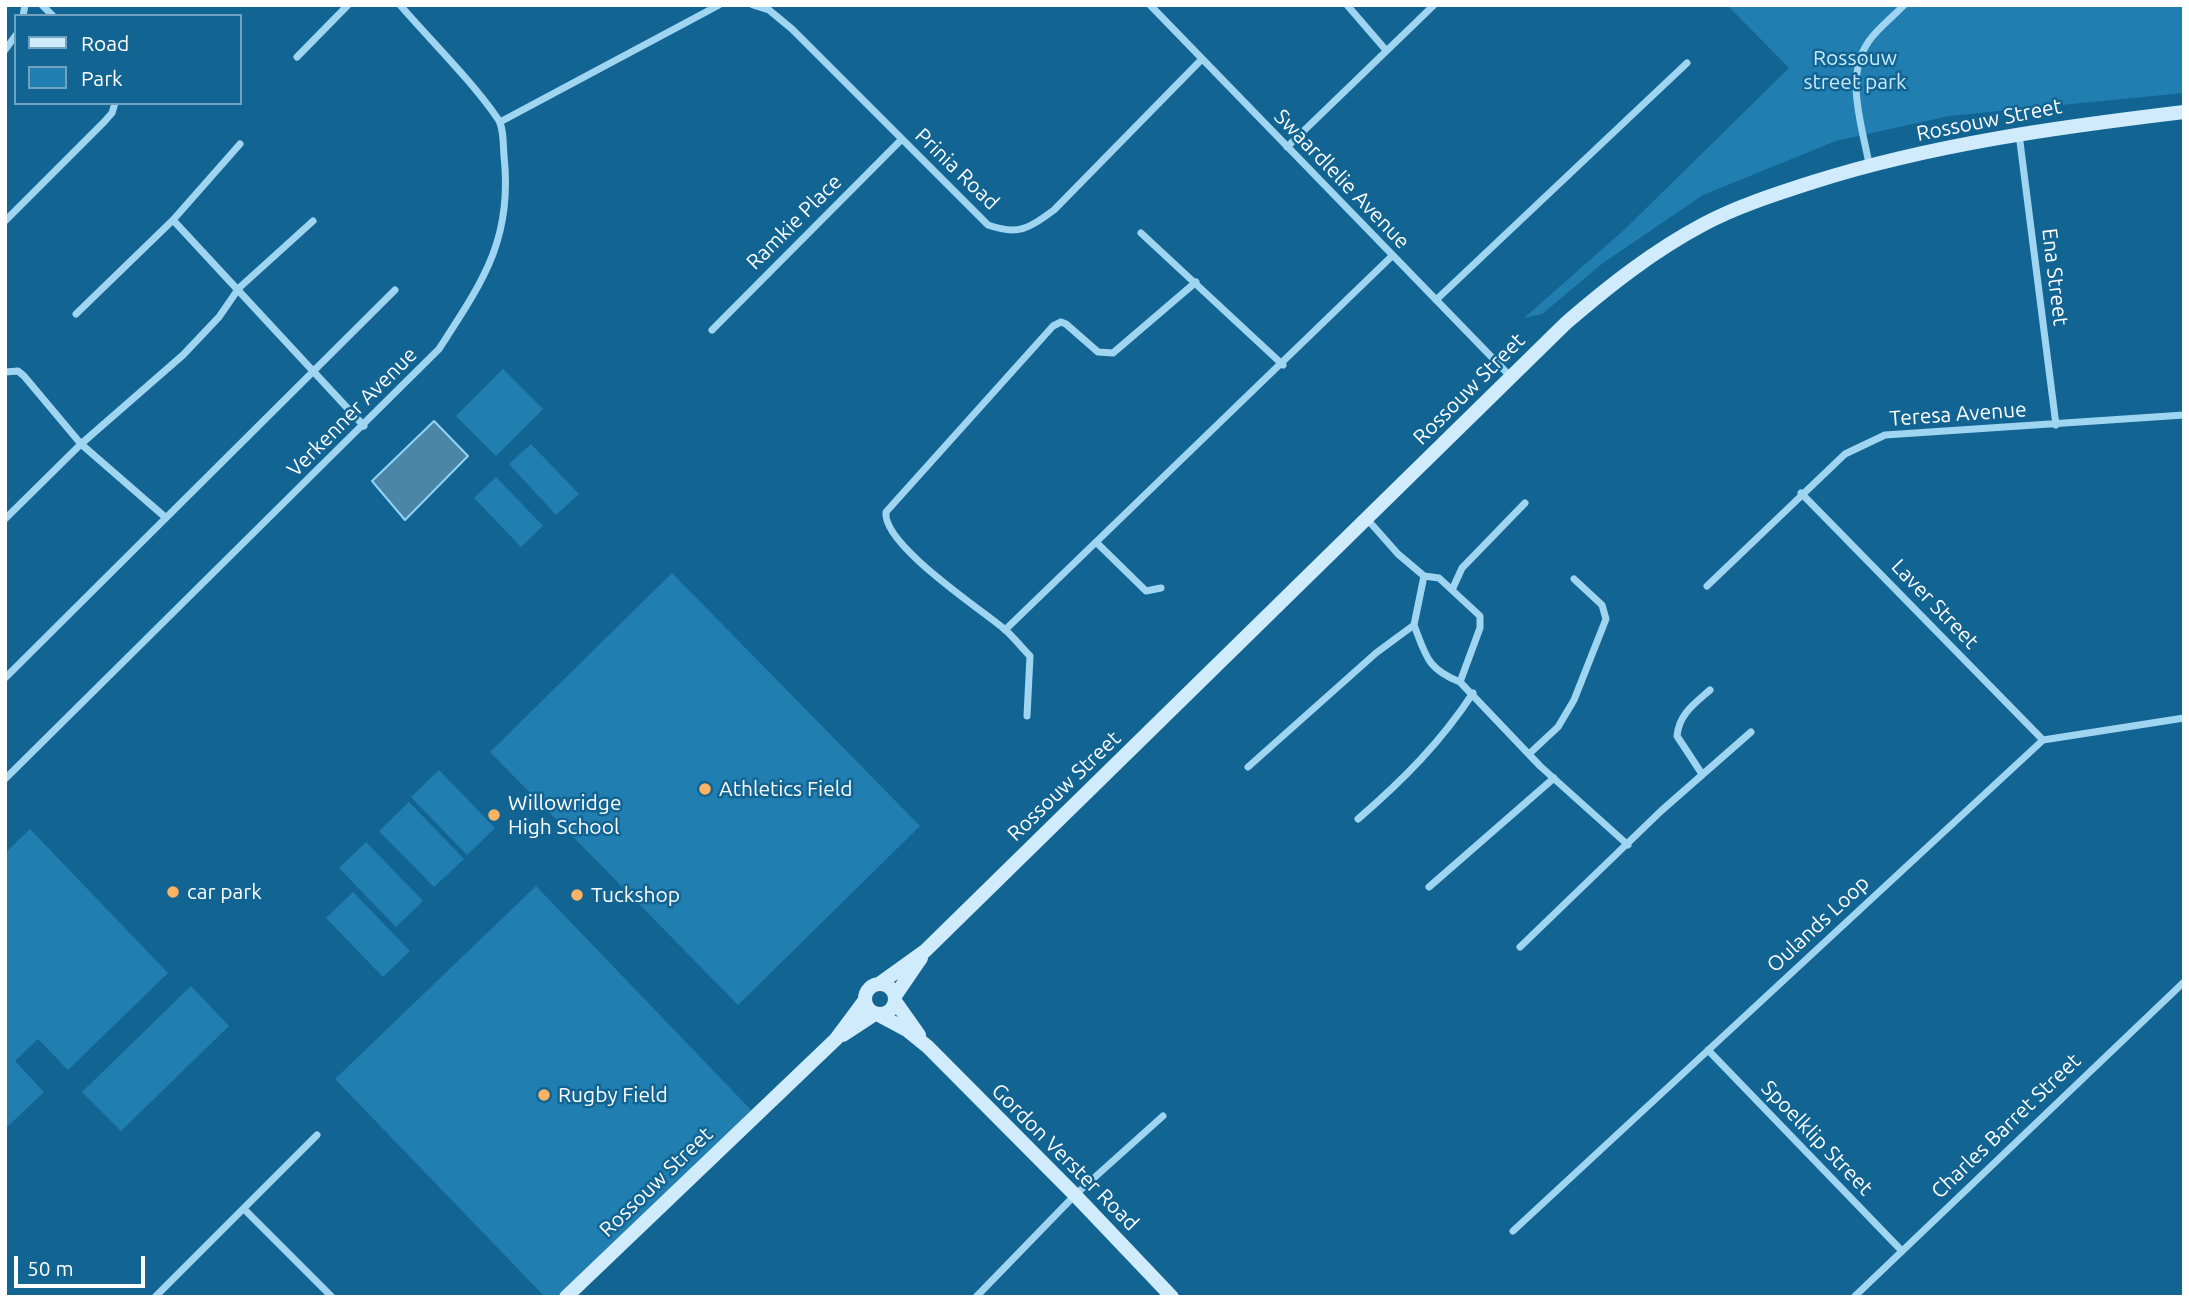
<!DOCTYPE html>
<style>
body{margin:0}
#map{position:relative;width:2189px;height:1302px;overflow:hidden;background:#126493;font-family:Ubuntu,sans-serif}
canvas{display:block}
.frame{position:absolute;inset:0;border:7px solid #fff;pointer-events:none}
.legend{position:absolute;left:14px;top:14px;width:228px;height:91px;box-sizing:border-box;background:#126493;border:2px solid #71a2be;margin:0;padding:9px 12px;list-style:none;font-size:21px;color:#fff}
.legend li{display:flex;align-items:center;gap:14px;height:35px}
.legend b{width:35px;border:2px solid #71a2be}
.scale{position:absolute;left:14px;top:1256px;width:131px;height:32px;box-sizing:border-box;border:4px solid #fff;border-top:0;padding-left:9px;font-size:21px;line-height:24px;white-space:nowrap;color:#fff;-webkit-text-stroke:5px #126493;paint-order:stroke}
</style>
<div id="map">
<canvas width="2189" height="1302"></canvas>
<div class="frame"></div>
<ul class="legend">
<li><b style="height:9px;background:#cfebfc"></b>Road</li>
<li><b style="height:19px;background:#217eb0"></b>Park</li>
</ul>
<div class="scale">50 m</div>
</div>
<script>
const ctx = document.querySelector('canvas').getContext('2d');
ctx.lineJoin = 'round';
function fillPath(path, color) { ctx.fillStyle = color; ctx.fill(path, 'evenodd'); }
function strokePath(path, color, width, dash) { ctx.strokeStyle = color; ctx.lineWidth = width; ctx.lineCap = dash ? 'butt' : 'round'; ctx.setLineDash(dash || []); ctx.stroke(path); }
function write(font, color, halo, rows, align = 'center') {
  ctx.font = font + ' Ubuntu,sans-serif'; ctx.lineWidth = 5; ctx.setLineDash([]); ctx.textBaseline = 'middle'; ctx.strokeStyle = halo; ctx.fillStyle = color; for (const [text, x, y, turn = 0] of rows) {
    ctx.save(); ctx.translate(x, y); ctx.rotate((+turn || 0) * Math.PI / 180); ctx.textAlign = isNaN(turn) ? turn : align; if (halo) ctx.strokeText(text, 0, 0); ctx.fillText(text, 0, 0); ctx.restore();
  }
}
const green = new Path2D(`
 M1727,5h457v88l-235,23 -113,25 -133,54 -100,68 -61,51 -18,4 100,-88 165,-162z
 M503,369l40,40 -47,47 -40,-40z
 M531,444l48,50 -23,21 -47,-51z
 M496,477l47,49 -22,21 -47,-49z
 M672,573l248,253 -182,179 -248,-253z
 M439,770l56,58 -28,27 -56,-58z
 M409,802l55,57 -30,28 -55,-56z
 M30,829l138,144 -100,97 -30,-31 -23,22 29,31 -39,37v-276z
 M366,842l57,59 -27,26 -57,-59z
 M536,886l217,226 -193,185h-15l-210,-218z
 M353,892l57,59 -27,26 -57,-59z
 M191,986l38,40 -108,105 -39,-39z`);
const water = new Path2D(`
 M434,421l34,35 -63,64 -33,-39z`);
const street = new Path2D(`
 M42,5l11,11
 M753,5l16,5 23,19 196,196c31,11 41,3 66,-15l148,-151
 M1150,5l360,371
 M1347,5l38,44
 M23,16l2,-11
 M5,50l11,-15
 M297,57l51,-52
 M500,122l219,-117
 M2019,134l37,291
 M1287,147l147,-142
 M1869,164c-7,-39 -25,-88 0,-123 9,-13 24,-24 35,-36
 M173,220l191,206
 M5,221l99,-99 8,-9 3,-10
 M1141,233l142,132
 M1436,300l251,-237
 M76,314l97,-94 67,-76
 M712,330l189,-190
 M5,372l13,-1 6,5 57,68 84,73
 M1801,493l242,247
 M5,519l76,-75 102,-89 36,-38 20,-29 74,-67
 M1367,519l31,35 26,22 15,2 41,38v12l-20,54 80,84 88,79
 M1097,543l49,48 15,-3
 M1707,586l138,-132 40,-19 299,-20
 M1452,590l10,-22 63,-65
 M1414,625c12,31 13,44 46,57
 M1005,630l387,-374
 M5,678l390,-388
 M1027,716l3,-60c-9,-9 -17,-20 -27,-28 -24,-20 -121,-84 -117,-116l167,-186 8,-4 5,2 32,28 15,1 83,-71
 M1529,754l29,-27 16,-27 32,-81 -4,-14 -28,-26
 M1248,767l128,-114 38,-28 10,-49
 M1702,774l-25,-38c2,-22 17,-32 33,-46
 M5,779l434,-430c44,-68 74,-110 65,-193 -1,-11 0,-28 -6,-37 -27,-39 -66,-77 -98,-114
 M1358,819c45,-39 83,-77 115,-126
 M1429,887l125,-109
 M1520,947l141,-136 90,-79
 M1708,1050l193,200
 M244,1209l88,88
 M1513,1231l530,-491 141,-22
 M155,1297l162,-162
 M976,1297l99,-102 88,-79
 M1854,1297l330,-315`);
const secondary = new Path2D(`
 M865 999a15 15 0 1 1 30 0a15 15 0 1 1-30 0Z
 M879,984l46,-33 641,-628c43,-37 87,-72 138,-99 34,-18 72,-30 109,-42 120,-38 246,-55 371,-70
 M895,996l26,-38
 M895,1001l24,34
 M879,1015l28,15 21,17 147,148 97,102
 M843,1035l32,-21
 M566,1297l270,-258 29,-39`);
const markers = [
 [705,789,7,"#ffb261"],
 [494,815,7,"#ffb261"],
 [173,892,7,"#ffb261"],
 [577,895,7,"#ffb261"],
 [544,1095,7,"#ffb261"]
];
const parkNames = [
 ["Rossouw",1855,58],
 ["street park",1855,82]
];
const streetNames = [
 ["Rossouw Street",1989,120,-11],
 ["Prinia Road",957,169,44],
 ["Swaardlelie Avenue",1342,179,46],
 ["Ramkie Place",794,222,-45],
 ["Ena Street",2055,277,83],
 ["Rossouw Street",1469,389,-45],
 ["Verkenner Avenue",352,412,-45],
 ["Teresa Avenue",1958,414,-4],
 ["Laver Street",1935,604,46],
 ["Rossouw Street",1064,786,-44],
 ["Oulands Loop",1818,924,-43],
 ["Charles Barret Street",2006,1126,-44],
 ["Spoelklip Street",1817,1138,46],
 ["Gordon Verster Road",1065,1157,45],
 ["Rossouw Street",656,1182,-44]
];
const poiNames = [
 ["Athletics Field",719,789],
 ["Willowridge",508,803],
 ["High School",508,827],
 ["car park",187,892],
 ["Tuckshop",591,895],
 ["Rugby Field",558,1095]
];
fillPath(green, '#217eb0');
fillPath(water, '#4c86a6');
strokePath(water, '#91d4f6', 2);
strokePath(street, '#a0d5f2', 7);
strokePath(secondary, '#cfebfc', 14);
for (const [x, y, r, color] of markers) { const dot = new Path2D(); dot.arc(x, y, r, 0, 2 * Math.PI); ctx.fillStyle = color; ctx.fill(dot); strokePath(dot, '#126493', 2.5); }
write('21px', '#c7eafd', '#126493', parkNames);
write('21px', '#fff', '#126493', streetNames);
write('21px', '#fff', '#126493', poiNames, 'left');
</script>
